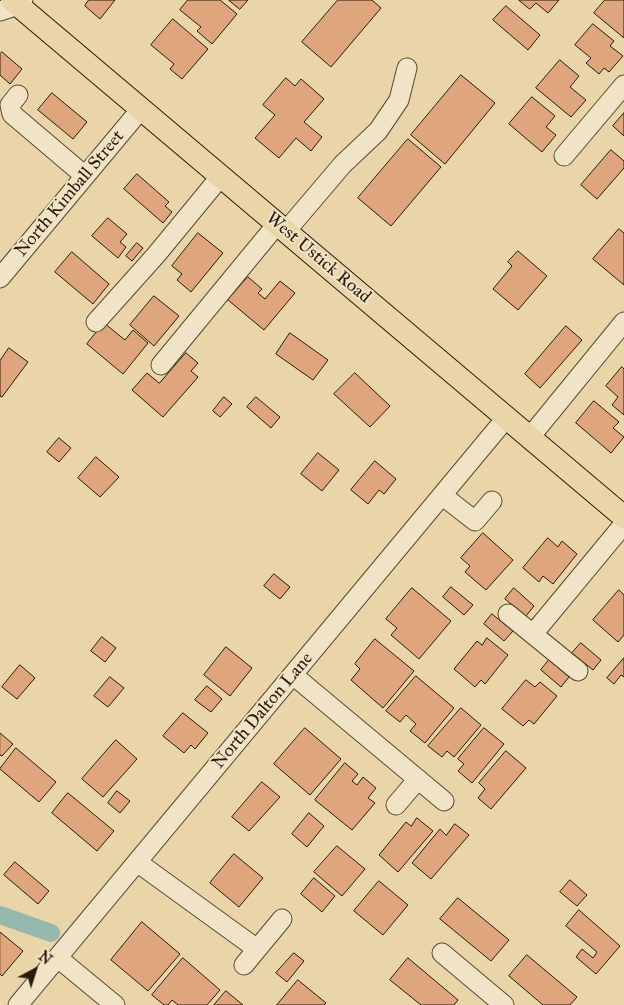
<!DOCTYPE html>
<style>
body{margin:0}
#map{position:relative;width:624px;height:1005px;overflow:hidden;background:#e9d5a8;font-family:"IM FELL Great Primer",serif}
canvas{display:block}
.north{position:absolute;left:10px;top:945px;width:50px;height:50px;-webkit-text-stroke:4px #f1e4c6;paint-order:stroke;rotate:40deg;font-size:14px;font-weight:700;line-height:20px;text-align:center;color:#291a0a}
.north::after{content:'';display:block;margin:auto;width:18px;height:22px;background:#291a0a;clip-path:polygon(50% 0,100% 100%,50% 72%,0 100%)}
</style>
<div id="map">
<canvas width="624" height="1005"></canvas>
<div class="north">N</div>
</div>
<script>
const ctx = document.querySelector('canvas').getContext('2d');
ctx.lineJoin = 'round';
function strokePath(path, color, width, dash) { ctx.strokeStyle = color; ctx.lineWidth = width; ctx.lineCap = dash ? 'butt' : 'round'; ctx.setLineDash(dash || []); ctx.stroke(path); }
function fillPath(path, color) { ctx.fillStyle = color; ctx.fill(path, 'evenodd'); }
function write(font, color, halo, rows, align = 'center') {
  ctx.font = font + ' "IM FELL Great Primer",serif'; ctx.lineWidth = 4; ctx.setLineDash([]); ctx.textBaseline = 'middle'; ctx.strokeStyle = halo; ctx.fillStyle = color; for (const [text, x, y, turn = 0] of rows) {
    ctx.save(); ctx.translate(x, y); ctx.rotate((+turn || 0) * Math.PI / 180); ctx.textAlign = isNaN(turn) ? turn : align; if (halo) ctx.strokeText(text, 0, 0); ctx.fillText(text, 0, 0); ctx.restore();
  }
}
const canal = new Path2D(`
 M0,915l51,18`);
const building = new Path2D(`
 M89,0h26l-15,19 -15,-13z
 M188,0h32l17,14 -25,30 -15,-13 4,-4 -21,-17z
 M229,0h19l-8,9z
 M338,0h34l9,8 -50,59 -29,-25z
 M519,0h40l-11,13 -12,-10 -6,6z
 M605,0h19v38l-30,-25z
 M506,6l34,29 -12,15 -35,-30z
 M173,19l35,30 -26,30 -12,-10 4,-5 -23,-19z
 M593,24l21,17 -4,5 13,10 -14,16 -5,-4 -5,6 -13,-11 5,-5 -16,-13z
 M2,52l20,17 -12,15 -10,-9v-21z
 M560,60l19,16 -9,11 16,13 -15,17 -35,-29z
 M461,75l34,28 -50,61 -34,-29z
 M286,78l9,8 6,-7 23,20 -20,23 18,15 -11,14 -15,-13 -17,20 -24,-20 20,-23 -12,-10z
 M52,93l35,29 -14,17 -35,-29z
 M532,97l23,19 -9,11 10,8 -14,17 -33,-28z
 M624,113v23l-11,-10z
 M408,139l33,28 -50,59 -33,-28z
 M611,150l13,11v7l-27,31 -16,-14z
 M137,174l32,28 -4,4 7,6 -9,11 -39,-34z
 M108,218l19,16 -7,8 6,5 -8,11 -26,-22z
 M619,229l5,4v52l-31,-26z
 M198,233l25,20 -32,39 -14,-12 5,-6 -10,-8z
 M137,243l6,5 -11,13 -6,-5z
 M518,251l29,25 -29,34 -25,-21 19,-23 -4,-4z
 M72,252l37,32 -16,20 -38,-32z
 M248,277l14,12 -4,4 7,6 15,-18 15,12 -31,37 -36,-30z
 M154,296l25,20 -25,30 -24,-21z
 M104,323l21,17 8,-10 15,13 -25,31 -36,-30z
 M566,326l16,14 -42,48 -15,-14z
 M290,333l38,27 -15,20 -37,-26z
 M9,348l19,14 -26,35 -2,-1v-35z
 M186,353l12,10 -7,8 7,6 -35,40 -31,-27 15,-17 12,10z
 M622,367l2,2v46l-12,-10 6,-8 -12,-11z
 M355,373l35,33 -20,21 -36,-33z
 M224,397l8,7 -12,13 -7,-6z
 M256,397l24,20 -9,11 -24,-21z
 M594,401l25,21 -6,6 11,9 -13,16 -35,-30z
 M59,438l12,10 -12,14 -12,-10z
 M318,453l21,17 -17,21 -21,-17z
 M96,457l23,20 -19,20 -22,-19z
 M375,461l21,18 -12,15 -5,-4 -11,14 -17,-14z
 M483,533l30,27 -27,30 -21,-18 5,-6 -9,-8z
 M548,538l10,9 4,-6 15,13 -24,30 -10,-8 -4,6 -16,-14z
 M274,574l16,13 -10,12 -16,-13z
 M451,587l22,18 -9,10 -21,-18z
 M412,588l39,33 -32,38 -28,-24 6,-7 -11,-9z
 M514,588l20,18 -8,10 -21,-17z
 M619,590l5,5v40l-6,7 -25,-22z
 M492,614l21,17 -9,10 -20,-17z
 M102,637l14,11 -11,14 -14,-11z
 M487,638l21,17 -23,29 -4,-4 -6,7 -21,-18 23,-28 5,4z
 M375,639l39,32 -31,37 -32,-28 9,-11 -5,-5z
 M581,643l20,17 -8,10 -21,-17z
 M226,647l26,21 -22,28 -26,-21z
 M624,658v19l-3,-2 -7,9 -7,-6z
 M549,660l20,17 -8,10 -20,-17z
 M20,665l15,13 -18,21 -15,-12z
 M416,676l38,32 -29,35 -15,-12 6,-7 -10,-9 -6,7 -14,-11z
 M110,677l14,11 -16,19 -14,-11z
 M526,680l9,7 5,-5 17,14 -23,28 -5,-4 -6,6 -21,-17z
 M207,686l15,13 -11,13 -16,-12z
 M461,708l20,17 -27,32 -7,-6 -5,6 -14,-11z
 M183,713l25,20 -13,16 -4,-4 -7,8 -21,-17z
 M305,728l36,31 -31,36 -36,-31z
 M484,728l20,16 -32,39 -14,-12 6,-7 -6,-5z
 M0,733l13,11 -11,12 -2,-1z
 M116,740l21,19 -34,38 -21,-18z
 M16,748l40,34 -17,20 -39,-33z
 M506,751l20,17 -35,41 -13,-11 7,-9 -6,-6z
 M345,763l13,11 -6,7 5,4 6,-8 13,11 -8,10 7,5 -23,27 -37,-30z
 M262,782l18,15 -31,34 -17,-14z
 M117,791l13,10 -10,12 -12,-10z
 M68,793l46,38 -17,20 -45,-38z
 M309,813l15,13 -17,21 -15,-13z
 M417,818l16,13 -35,41 -19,-17 27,-33 5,4z
 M455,824l14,11 -38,44 -19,-16 28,-34 6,6z
 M337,846l28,23 -23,27 -28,-24z
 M234,854l29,24 -24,29 -29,-24z
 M15,862l34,29 -11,13 -34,-29z
 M314,878l21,18 -13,16 -21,-18z
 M570,880l17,15 -10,11 -17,-14z
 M379,881l29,24 -25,30 -29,-24z
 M458,898l51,42 -18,21 -51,-42z
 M579,910l41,36 -24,28 -20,-17 6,-8 11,9 4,-6 -31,-26z
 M142,922l38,32 -32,37 -37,-31z
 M0,932l23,19 -21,25 -2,-2z
 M294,953l10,8 -17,21 -11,-9z
 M527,955l50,42 -7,8h-27l-34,-29z
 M183,958l37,32 -13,15h-29l-6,-5 -4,5h-4l-12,-10z
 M408,958l50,42 -4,5h-33l-31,-25z
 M298,980l28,23 -2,2h-47z
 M226,991l17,14h-29z`);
const minor = new Path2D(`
 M0,11l18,-6 5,-5
 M18,95l-8,10 2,9 73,62
 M564,156l60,-71
 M286,231l57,-67 35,-33 21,-31 8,-32
 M0,278l141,-169
 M96,322l60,-67 65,-79
 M161,365l117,-142
 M530,437l94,-115
 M443,496l32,25 17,-20
 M508,614l70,57
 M533,634l91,-110
 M293,675l151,126
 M396,805l22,-26
 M137,862l120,87
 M442,953l62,52
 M58,958l57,47
 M244,965l38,-46
 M18,1005l489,-588`);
const major = new Path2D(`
 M12,0l612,517`);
const streetNames = [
 ["North Kimball Street",70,194,-50],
 ["West Ustick Road",318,258,40],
 ["North Dalton Lane",263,711,-50]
];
strokePath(canal, '#97b8ac', 18);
fillPath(building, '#dfa67e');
strokePath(building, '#291a0a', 1);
strokePath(minor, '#594932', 21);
strokePath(major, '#291a0a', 24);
strokePath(minor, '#f1e4c6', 19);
strokePath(major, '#e9d5a8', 22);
write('18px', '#291a0a', '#f1e4c6', streetNames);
</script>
